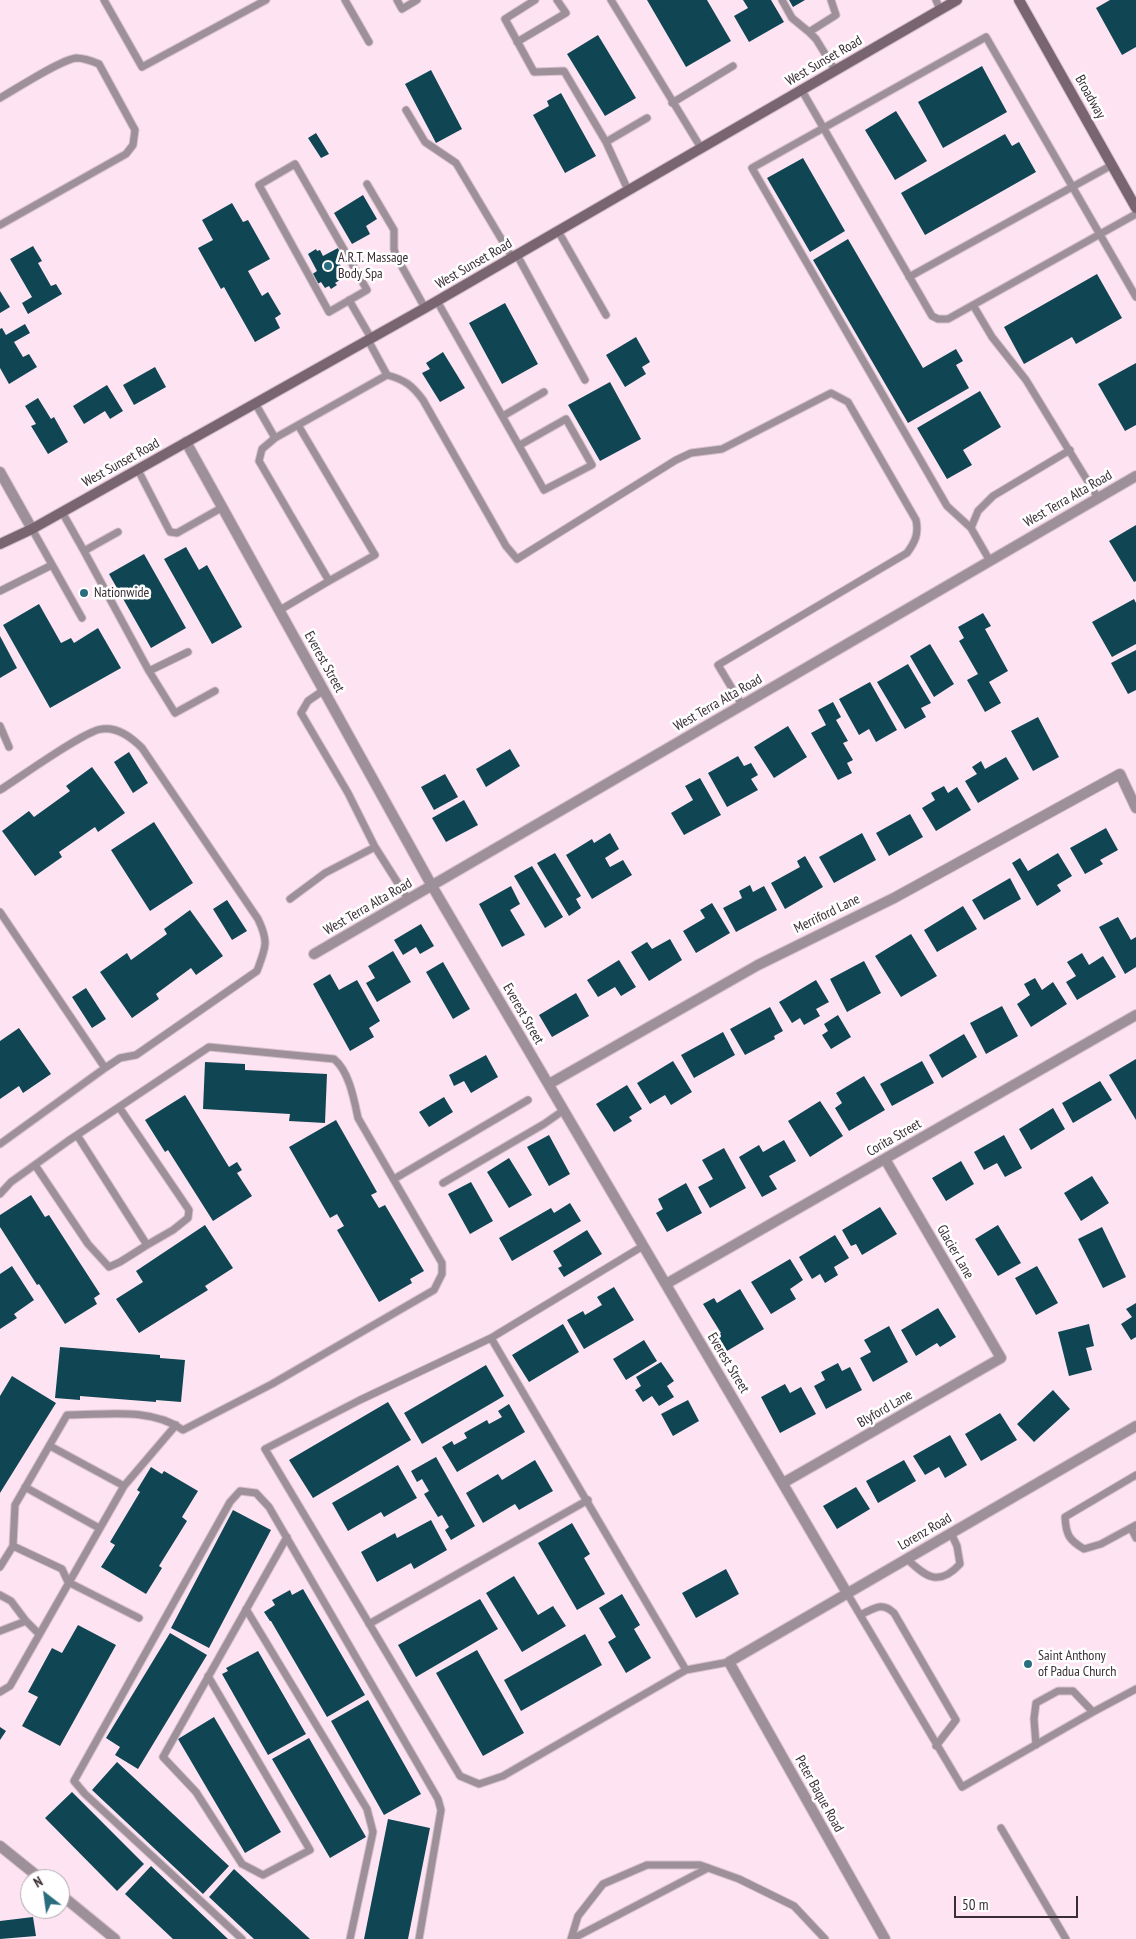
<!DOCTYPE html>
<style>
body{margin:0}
#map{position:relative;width:1136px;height:1939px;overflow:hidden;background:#fee4f3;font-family:"PT Sans Narrow",sans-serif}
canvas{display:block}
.north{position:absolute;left:20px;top:1869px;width:50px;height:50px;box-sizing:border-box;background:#fff;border:1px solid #b0abae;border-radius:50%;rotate:330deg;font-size:14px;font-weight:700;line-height:20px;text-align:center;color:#3a2e35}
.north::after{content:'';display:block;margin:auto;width:18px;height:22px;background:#296d7e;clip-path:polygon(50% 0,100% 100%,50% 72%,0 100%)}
.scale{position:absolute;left:954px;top:1896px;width:124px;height:22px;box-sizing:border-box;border:2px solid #3a2e35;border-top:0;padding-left:6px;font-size:15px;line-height:18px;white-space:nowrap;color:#3a2e35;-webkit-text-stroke:4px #fff;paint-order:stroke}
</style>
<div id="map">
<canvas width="1136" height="1939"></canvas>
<div class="north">N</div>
<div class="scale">50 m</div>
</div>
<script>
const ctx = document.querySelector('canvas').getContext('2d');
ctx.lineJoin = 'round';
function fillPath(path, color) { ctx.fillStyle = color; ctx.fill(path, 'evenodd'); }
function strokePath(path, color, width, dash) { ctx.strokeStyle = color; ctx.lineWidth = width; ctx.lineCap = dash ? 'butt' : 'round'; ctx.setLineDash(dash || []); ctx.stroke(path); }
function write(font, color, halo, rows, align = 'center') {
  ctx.font = font + ' "PT Sans Narrow",sans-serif'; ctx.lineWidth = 5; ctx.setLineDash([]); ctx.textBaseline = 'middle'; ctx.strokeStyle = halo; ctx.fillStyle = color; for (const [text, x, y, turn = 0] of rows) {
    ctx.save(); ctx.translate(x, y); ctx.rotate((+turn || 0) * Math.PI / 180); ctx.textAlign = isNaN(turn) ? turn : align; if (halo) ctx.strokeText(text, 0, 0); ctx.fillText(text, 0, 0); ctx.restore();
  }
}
const building = new Path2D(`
 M647,0h60l24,41 -45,26z
 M743,0h28l13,22 -35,20 -15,-26 14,-8z
 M789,0h16l-12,7z
 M1110,0h26v47l-14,8 -26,-47z
 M598,35l38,63 -31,18 -38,-62z
 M982,66l25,46 -64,36 -25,-46z
 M431,70l31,59 -26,14 -31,-59z
 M561,93l35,63 -31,17 -32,-58 16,-9 -2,-5z
 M896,111l31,50 -32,19 -30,-50z
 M316,133l13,21 -8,4 -13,-20z
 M1005,134l7,12 7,-4 17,30 -111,63 -24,-42z
 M803,158l42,73 -35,21 -43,-74z
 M363,195l14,24 -11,7 4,8 -18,10 -18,-31z
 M232,203l11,19 5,-2 22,39 -22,12 14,25 6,-4 13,22 -6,4 5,10 -25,14 -31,-55 -3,2 -23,-41 15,-8 -11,-20z
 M848,239l75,129 33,-19 7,12 -7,4 13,23 -61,35 -95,-163z
 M33,246l9,15 -4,2 13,23 5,-2 6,10 -34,20 -6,-11 10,-6 -22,-38z
 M338,248l6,11 -6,3 10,13 -13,8 2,2 -6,4 -2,-3 -4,2 -4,-6 -5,3 -5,-10 6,-4 -9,-17 8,-5 1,2 3,-1 3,6z
 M1097,274l25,44 -46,26 -4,-7 -48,27 -20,-37z
 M0,291l10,16 -10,6z
 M505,303l33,61 -36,20 -33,-61z
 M25,324l5,9 -16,9 9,15 6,-3 8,13 -28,17 -9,-16v-39l2,-1 4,7z
 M636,337l14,25 -8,5 4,7 -21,13 -19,-32z
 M443,352l22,36 -25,14 -18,-29 8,-4 -4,-6z
 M1136,363v62l-11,6 -27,-47z
 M155,367l11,20 -32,18 -11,-20z
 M610,382l31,57 -41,22 -32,-56z
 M107,385l16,26 -13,8 -5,-8 -21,13 -11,-18z
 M980,391l21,36 -38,23 9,15 -25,14 -30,-51z
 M38,398l13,21 3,-2 14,25 -20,12 -17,-28 5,-2 -11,-18z
 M1136,525v56l-2,1 -25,-41z
 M186,547l13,23 8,-5 35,62 -30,17 -48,-85z
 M144,554l42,74 -35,20 -42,-74z
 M1134,599l2,4v41l-24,13 -20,-35z
 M39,604l22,39 10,-5 3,5 24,-15 23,40 -71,40 -47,-83z
 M983,613l8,13 -6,3 23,42 -19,11 12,21 -16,9 -18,-32 11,-6 -19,-33 5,-3 -6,-11z
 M0,636l17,32 -17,10z
 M930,644l24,40 -20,13 -24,-41z
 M1136,650v40l-8,4 -17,-31z
 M908,664l23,39 -10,5 5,9 -21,12 -28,-47z
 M870,682l27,48 -21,12 -7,-13 -10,6 -20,-36z
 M833,702l8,15 -5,3 12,21 -5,2 10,17 -6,3 5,10 -14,7 -27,-47 15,-8 -8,-15z
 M1038,717l21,40 -26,14 -22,-40z
 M788,726l19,31 -33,21 -20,-31z
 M510,749l10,17 -34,21 -10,-18z
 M129,752l19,31 -15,10 -19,-31z
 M738,756l6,10 7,-3 7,12 -7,4 7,11 -31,17 -19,-34z
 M1006,757l13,22 -41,24 -13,-22 12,-7 -5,-7 9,-6 4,8z
 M92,767l33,46 -27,19 -3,-5 -36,25 3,5 -27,19 -33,-45 27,-20 5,6 36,-26 -4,-5z
 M445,774l13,23 -24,13 -13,-23z
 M700,778l21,37 -37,20 -13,-22 22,-13 -8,-14z
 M944,786l4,7 9,-6 14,23 -35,21 -14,-23 13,-8 -4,-7z
 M464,800l14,25 -32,17 -14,-24z
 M910,814l13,23 -34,19 -13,-23z
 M154,822l39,61 -43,28 -39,-61z
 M1106,828l12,22 -18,10 3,4 -18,10 -15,-26z
 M610,833l9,16 -14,9 5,9 13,-7 9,15 -40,24 -26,-44 26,-16 2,4z
 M862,833l14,27 -42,23 -15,-26z
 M555,853l26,43 -5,3 5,9 -12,8 -32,-53z
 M1058,853l14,23 -15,9 4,6 -24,15 -25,-43 8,-5 8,13z
 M805,856l18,31 -38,22 -14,-26 29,-16 -3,-6z
 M532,866l31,51 -18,11 -31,-52z
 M1010,878l11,21 -37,21 -12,-20z
 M750,885l3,7 11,-6 13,24 -41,22 -13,-24 19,-10 -3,-7z
 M511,886l9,18 -10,6 15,25 -23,12 -23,-43z
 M227,900l20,31 -15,9 -19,-31z
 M712,903l18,30 -34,20 -13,-22 22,-13 -5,-8z
 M963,906l14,23 -40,23 -13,-22z
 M190,910l33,46 -27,19 -5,-7 -35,26 3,5 -27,19 -32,-46 27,-19 4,7 36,-26 -3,-5z
 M1118,917l13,23 5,-3v30l-11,7 -26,-47z
 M421,924l13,22 -14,8 -4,-7 -13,8 -9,-15z
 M911,934l26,42 -36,21 -26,-41z
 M670,939l12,21 -33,21 -18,-29 16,-10 5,7z
 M393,951l18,31 -34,20 -11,-19 9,-5 -7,-12z
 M1082,953l7,12 14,-9 13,21 -39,23 -11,-18 10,-6 -9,-14z
 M619,960l17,27 -15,9 -6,-9 -17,10 -11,-17z
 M864,961l17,32 -34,19 -17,-33z
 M443,962l27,47 -17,10 -27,-47z
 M330,974l9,16 18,-10 23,41 -11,7 5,9 -24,14 -37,-67z
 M1035,978l7,12 11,-8 14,22 -36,23 -14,-23 13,-9 -6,-11z
 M816,980l13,22 -13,7 4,7 -16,9 -4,-7 -8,5 -13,-21z
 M86,988l20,31 -14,9 -20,-31z
 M576,993l13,23 -37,21 -13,-22z
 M1002,1006l16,30 -32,18 -16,-31z
 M770,1007l13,24 -9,5 1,3 -30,16 -15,-26z
 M838,1015l13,22 -20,12 -9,-14 6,-4 -4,-7z
 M19,1028l32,46 -28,19 -4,-7 -19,13v-58z
 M723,1032l12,23 -41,23 -13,-23z
 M964,1034l13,23 -35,21 -13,-23z
 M486,1055l12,22 -27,16 -7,-12 -10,5 -5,-11z
 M1136,1059v61l-27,-45z
 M673,1061l19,31 -21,13 -6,-10 -15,9 -13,-21z
 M922,1061l12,22 -42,23 -12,-22z
 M205,1062l40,2v6l82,4 -2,49 -36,-2 1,-7 -87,-5z
 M864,1076l21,34 -36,21 -14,-23 7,-5 -6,-10z
 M1100,1081l12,19 -39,23 -11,-20z
 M627,1085l15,24 -13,8 3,4 -18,11 -18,-28z
 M185,1095l44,72 8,-5 5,8 -5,3 15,23 -39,25 -45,-71 -3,2 -20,-32z
 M444,1097l9,15 -24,15 -10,-15z
 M820,1101l23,35 -33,21 -22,-36z
 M1053,1108l12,21 -34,21 -12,-21z
 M336,1120l41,72 -6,3 8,13 6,-3 39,66 -14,8 2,4 -33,19 -42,-72 7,-4 -7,-12 -7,4 -41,-71z
 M549,1135l21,39 -21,12 -22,-39z
 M1004,1135l18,33 -17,9 -8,-14 -13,7 -10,-18z
 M784,1140l12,21 -27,15 8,13 -15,8 -23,-40 20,-12 4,7z
 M724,1148l22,40 -36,20 -12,-21 15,-8 -11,-19z
 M509,1158l23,37 -23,13 -22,-36z
 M961,1161l13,23 -28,17 -14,-23z
 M1092,1176l17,27 -28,18 -17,-28z
 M471,1182l22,39 -23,13 -22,-40z
 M686,1183l16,30 -35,19 -11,-19 7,-4 -5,-10z
 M31,1195l14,22 4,-2 51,79 -6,4 3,6 -32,20 -26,-40 -2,1 -37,-58v-12z
 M570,1203l11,18 -69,40 -13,-23 52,-30 3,5z
 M880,1207l17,27 -35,21 -6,-11 -5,2 -9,-16z
 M205,1225l28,43 -28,18 3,4 -69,43 -23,-34 27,-17 -7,-11z
 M998,1225l23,38 -23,13 -23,-37z
 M1102,1227l24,50 -23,11 -25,-49z
 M587,1230l15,24 -38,23 -6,-9 4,-2 -9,-15z
 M835,1235l14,23 -15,9 4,8 -13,8 -5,-9 -8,5 -13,-22z
 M790,1259l13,21 -13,9 6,10 -25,15 -20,-32z
 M12,1266l22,34 -20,14 3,4 -17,11v-55z
 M1037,1266l21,37 -22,12 -21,-37z
 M614,1287l20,33 -50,29 -17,-29 16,-9 2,4 17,-10 -5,-8z
 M740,1289l24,40 -37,22 -10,-16 4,-2 -18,-29 11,-6 3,5z
 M1136,1303v34l-5,3 -10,-16 11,-7 -6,-8z
 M938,1308l18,29 -16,10 -3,-4 -21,13 -15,-26z
 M563,1324l16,28 -50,30 -17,-27z
 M1089,1324l5,22 -8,2 6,22 -23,6 -11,-44z
 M889,1326l19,36 -35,20 -13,-24 11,-6 -7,-12z
 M644,1340l13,21 -31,19 -13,-21z
 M60,1347l100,8v3l25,2 -4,42 -25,-2v2l-76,-6v4l-25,-2z
 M661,1362l13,19 -7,5 7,11 -15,9 -7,-10 -9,6 -8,-12 6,-4 -5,-9z
 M838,1363l4,8 8,-4 12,23 -36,19 -12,-23 11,-6 -4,-8z
 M486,1365l18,31 -82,48 -18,-31z
 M12,1376l44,27 -56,90v-97z
 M785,1384l5,9 11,-6 15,27 -36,19 -19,-36z
 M1053,1390l17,19 -36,33 -17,-18z
 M688,1400l11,21 -26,15 -12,-22z
 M388,1402l23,38 -98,58 -24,-38z
 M509,1404l16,28 -68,40 -15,-25 10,-6 2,4 13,-7 -3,-5 23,-13 2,4 13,-7 -4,-6z
 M1000,1413l17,27 -36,21 -16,-27z
 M950,1435l17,30 -22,13 -6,-11 -14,8 -12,-19z
 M436,1457l39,69 -24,14 -6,-10 4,-3 -7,-12 -4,2 -14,-23 5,-3 -7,-12 -5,3 -6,-11z
 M535,1460l18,31 -34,19 -4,-6 -32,19 -17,-30 32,-19 4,6z
 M904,1460l12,21 -38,22 -12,-22z
 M398,1465l19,33 -33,19 -3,-5 -33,19 -16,-28z
 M151,1467l11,7 2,-3 34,20 -16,26 5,4 -28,45 3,2 -16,26 -45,-27 14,-22 -5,-3 30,-50 -3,-2z
 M856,1487l14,22 -33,20 -14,-23z
 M233,1510l38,20 -62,118 -38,-20z
 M431,1520l16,30 -33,19 -3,-6 -34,19 -16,-30 34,-19 2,5z
 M572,1523l18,31 -6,4 21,36 -28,16 -39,-67z
 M726,1569l13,25 -43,24 -14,-25z
 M514,1576l24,39 15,-9 13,20 -44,26 -36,-59z
 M303,1589l62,106 -38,22 -56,-96h-1l-6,-9 11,-7 -3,-5 18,-10 2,5z
 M622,1594l18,31 -6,4 17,29 -25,15 -18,-31 8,-5 -17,-29z
 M480,1599l18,30 -82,48 -18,-32z
 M78,1625l38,20 -56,101 -38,-20 16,-29 -10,-5 24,-44 10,5z
 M170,1633l37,22 -69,114 -23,-14 5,-8 -14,-9z
 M585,1634l17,31 -81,46 -17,-31z
 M477,1650l47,83 -41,23 -47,-83z
 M258,1651l48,83 -38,21 -46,-81 6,-3 -2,-3z
 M368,1700l53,94 -37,21 -53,-94z
 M214,1717l67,115 -36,21 -67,-114z
 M0,1727l6,4 -6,9z
 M309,1738l57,99 -36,21 -58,-99z
 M117,1762l112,104 -26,28 -111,-104z
 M72,1792l72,72 -27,27 -72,-73z
 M388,1819l42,9 -22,111h-44z
 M151,1866l77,73h-55l-48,-45z
 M234,1869l76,70h-56l-45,-42z
 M33,1917l3,19 -36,3v-18z`);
const service = new Path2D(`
 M104,0l38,67 124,-67
 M345,0l24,42
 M397,0l5,9 15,-9
 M535,0l-30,19 29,53 30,-1 42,71
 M611,0l90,148
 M782,0l10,18 17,14 7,7 19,31
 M936,0l4,10
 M809,32l27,-17 -5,-15
 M517,42l49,-29 -9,-13
 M801,89l131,227 6,3h10l188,-105
 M0,98c16,-9 60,-38 76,-40 8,0 16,3 23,6l36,66 -2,15 -7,9 -126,71
 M672,103l61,-37
 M406,110l19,32 31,21 56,94
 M295,164l72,126 -38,22 -70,-127z
 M367,184l27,46v19l2,7 29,52
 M628,190l-22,-48 41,-24
 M558,231l48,84
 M517,255l68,125
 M909,277l203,-112
 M349,300l22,38
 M437,301l107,189 48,-25 -26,-46 -46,26
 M973,305l19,32 34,43 72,118
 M387,375c18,5 25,10 36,25l83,146 11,13 159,-99 15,-7 31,-4 109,-56 17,9 68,118c3,14 -1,22 -9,33l-189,112 24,40
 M255,403l20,35 112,-63 -19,-35
 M503,416l41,-24
 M298,425l77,130 -46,26
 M275,438l-13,11 -3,12 70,120 -49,29
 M138,470l32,62 7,1 46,-26
 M62,512l22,39
 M971,528l-24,-22 -195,-338 234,-131 150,260
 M32,529l50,89
 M118,532l-34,19 65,120
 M990,561l-19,-33 7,-17 15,-15 77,-46
 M0,591l52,-26
 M188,652l-39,19 26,42 40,-22
 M324,690l-16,11 -7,12 47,80 27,54 33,52
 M0,726l9,21
 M0,790c18,-11 85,-60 102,-61 16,-2 29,8 40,19l116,171c11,23 8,28 -1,52l-121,84 -16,3 -15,10
 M290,899l35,-26 50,-26
 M0,912l105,156 -105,76
 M77,1135l70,110 26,-15 15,-12 1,-8 -70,-103
 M35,1165l53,79 21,23 11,-5 27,-17
 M394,1179l134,-79
 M443,1183l101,-59 20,-14
 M0,1194l11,-12 57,-41 141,-94 125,12c15,12 20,40 24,59l84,145v11l-8,16 -162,94 -89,46c-32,-23 -78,-15 -116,-15l-52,90 -2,41 -13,21
 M491,1338l152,-92
 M50,1446l74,40
 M1136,1475l-71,42c1,18 4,23 19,32l17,-5 35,-19
 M25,1487l74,41
 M1131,1528l5,10
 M13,1546l49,23 6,13 71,36
 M907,1559c19,18 32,28 53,5l-3,-18 -6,-13
 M847,1593l115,194 131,-75 43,-23
 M0,1595l11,6 15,20
 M246,1609l121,200 6,23 -23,107
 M860,1615c14,-6 21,-14 34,-2l62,107 -20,26
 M369,1624l219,-124
 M0,1631l26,-10 13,13
 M686,1670l-183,106 -24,8 -19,-8 -195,-327 95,-49 131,-62 195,332 43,-8
 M208,1676l102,174 -47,25 -21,-11 -46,-72 -33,-35 124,-220
 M0,1692l10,-6 114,-200 52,-61
 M1036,1745l-2,-26 2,-16 22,-12h15l20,21
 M1001,1828l65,111
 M242,1939l-157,-145 -11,-13 156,-279 10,-11 16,2 13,14 169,292 3,11 -22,129
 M571,1939l7,-23 25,-32 44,-19h53l39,14 55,27 31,33
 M572,1939l136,-71`);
const minor = new Path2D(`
 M186,442l246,444 415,707
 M0,472l32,57
 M314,954l822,-478
 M549,1084l209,-119 136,-67 226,-124 16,34
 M666,1284l470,-269
 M783,1483l218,-125 -116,-199
 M885,1939l-156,-277 407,-236`);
const tertiary = new Path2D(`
 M0,1846l41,33
 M60,1894l55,45`);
const secondary = new Path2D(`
 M1019,0l117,208
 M0,544l32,-15 393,-221 532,-308`);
const markers = [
 [328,266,5,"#296d7e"],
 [84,593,5,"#296d7e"],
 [1028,1664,5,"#296d7e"]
];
const streetNames = [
 ["West Sunset Road",824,61,-30],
 ["Broadway",1090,97,61],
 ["West Sunset Road",474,264,-30],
 ["West Sunset Road",121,463,-29],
 ["West Terra Alta Road",1068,499,-30],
 ["Everest Street",324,662,61],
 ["West Terra Alta Road",718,703,-30],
 ["West Terra Alta Road",368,907,-30],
 ["Merriford Lane",827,914,-26],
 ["Everest Street",523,1014,60],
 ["Corita Street",894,1138,-30],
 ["Glacier Lane",955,1252,60],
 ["Everest Street",728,1363,59],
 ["Blyford Lane",885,1409,-30],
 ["Lorenz Road",925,1532,-30],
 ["Peter Baque Road",819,1794,61]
];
const poiNames = [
 ["A.R.T. Massage",338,258],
 ["Body Spa",338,274],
 ["Nationwide",94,593],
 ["Saint Anthony",1038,1656],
 ["of Padua Church",1038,1672]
];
fillPath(building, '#104653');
strokePath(service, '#d7c0cd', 9);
strokePath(minor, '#d7c0cd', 12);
strokePath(tertiary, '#d7c0cd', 12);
strokePath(secondary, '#d7c0cd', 12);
strokePath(service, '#9e9098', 7);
strokePath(minor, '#9e9098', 10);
strokePath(tertiary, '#9e9098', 10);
strokePath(secondary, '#786570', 10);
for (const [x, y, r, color] of markers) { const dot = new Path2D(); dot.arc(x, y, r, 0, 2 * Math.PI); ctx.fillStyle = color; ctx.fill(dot); strokePath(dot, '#fff', 2); }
write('14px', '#3a2e35', '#fff', streetNames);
write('14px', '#3a2e35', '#fff', poiNames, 'left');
</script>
